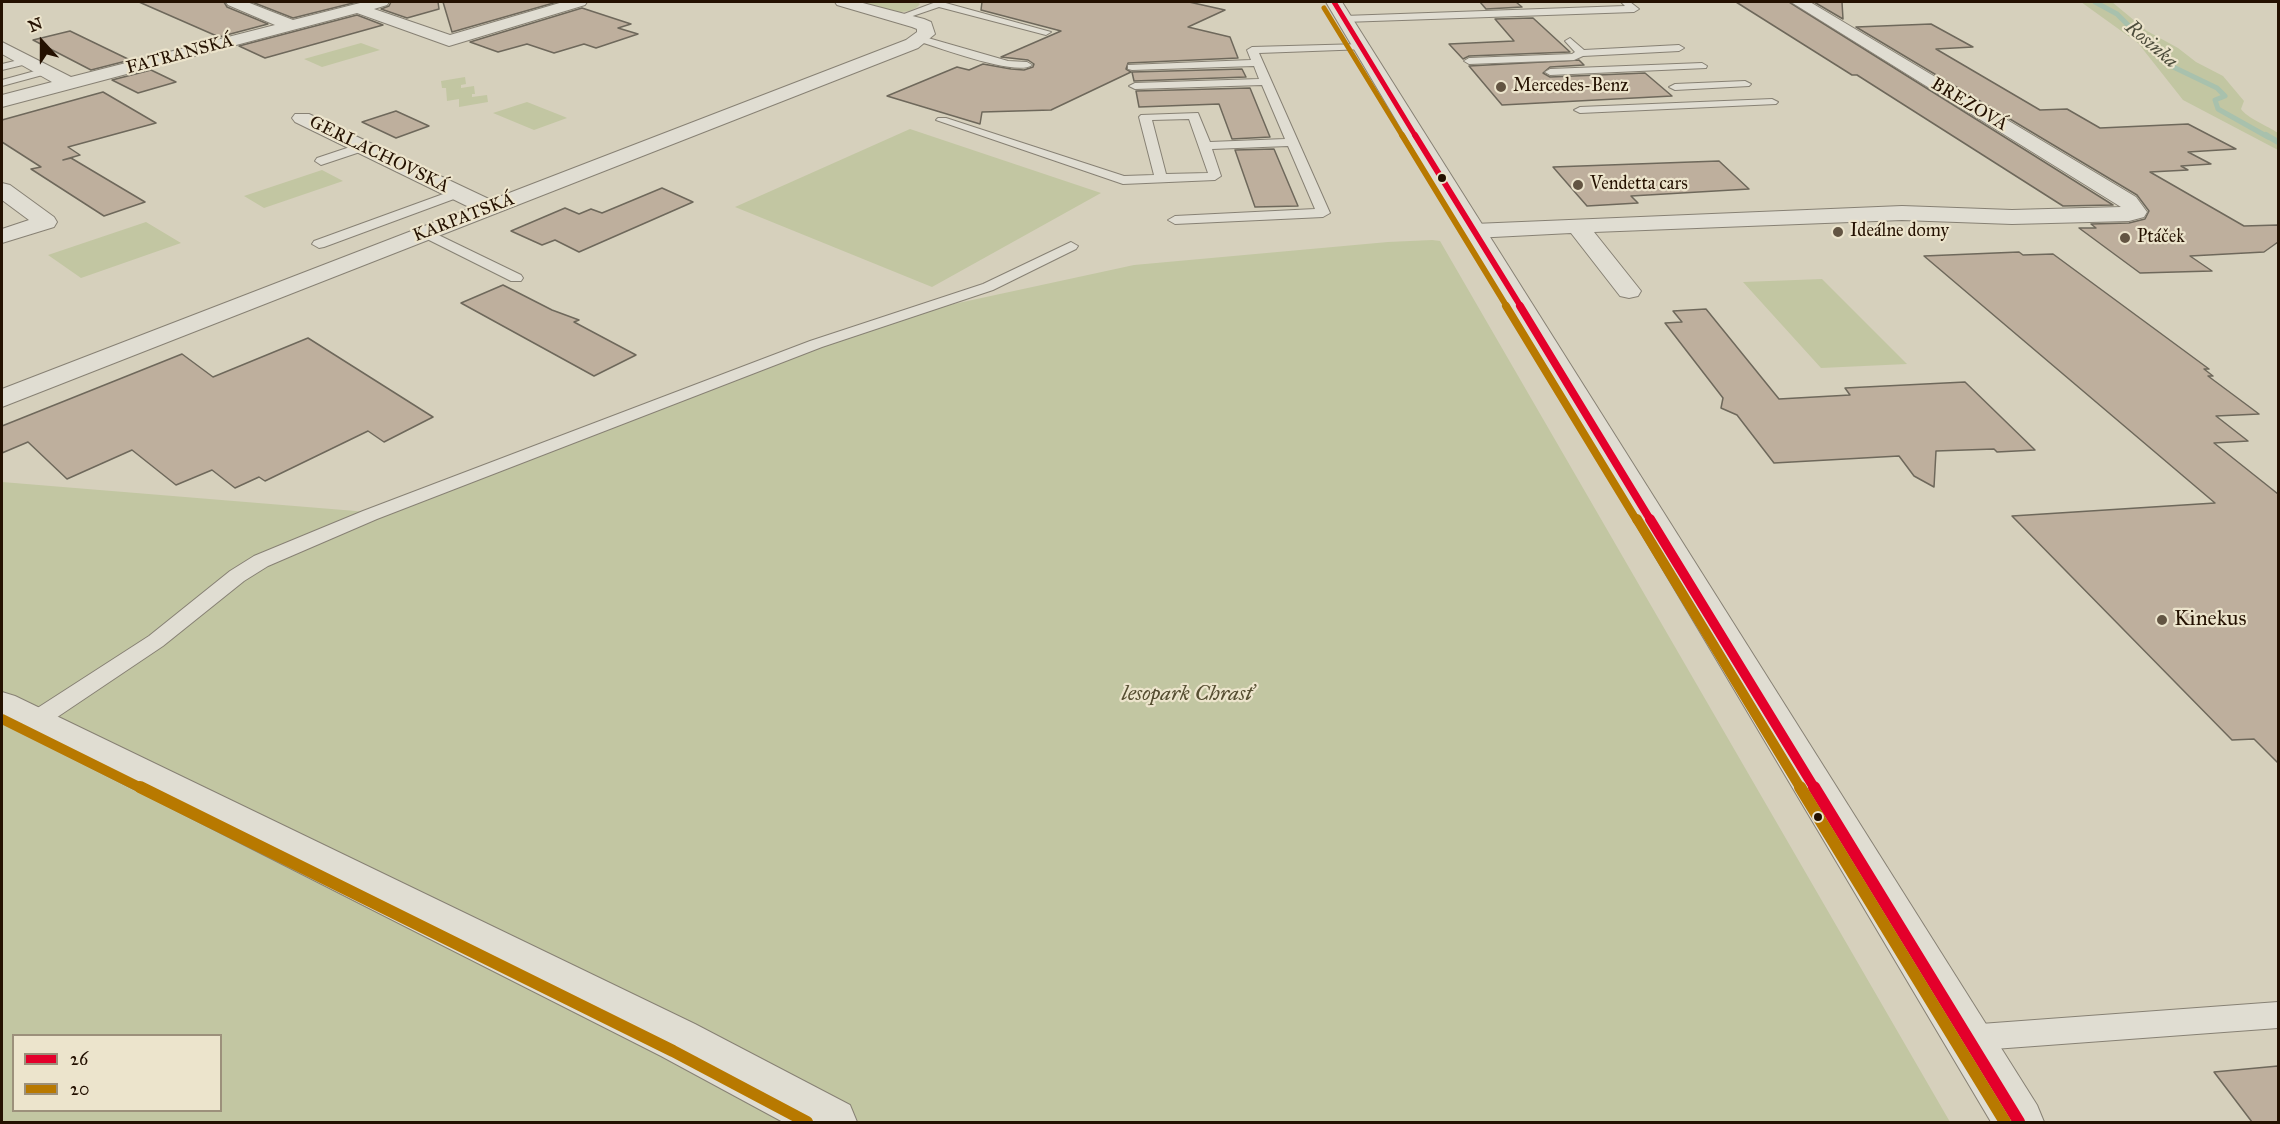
<!DOCTYPE html>
<meta charset="utf-8">
<style>
body{margin:0}
#map{position:relative;width:2280px;height:1124px;overflow:hidden;background:#d6d0bc;font-family:"IM FELL Great Primer",serif}
canvas{display:block}
.frame{position:absolute;inset:0;border:3px solid #241101;pointer-events:none}
.legend{position:absolute;left:12px;top:1034px;width:210px;height:78px;box-sizing:border-box;background:#ece4cc;border:2px solid #9c907b;margin:0;padding:8px 10px;list-style:none;font-size:18px;color:#241101}
.legend li{display:flex;align-items:center;gap:12px;height:30px}
.legend b{width:30px;border:2px solid #9c907b}
.north{position:absolute;left:12px;top:12px;width:60px;height:60px;-webkit-text-stroke:4px #ece4cc;paint-order:stroke;rotate:339deg;font-size:16px;font-weight:700;line-height:24px;text-align:center;color:#241101}
.north::after{content:'';display:block;margin:auto;width:21px;height:27px;background:#241101;clip-path:polygon(50% 0,100% 100%,50% 72%,0 100%)}
</style>
<div id="map">
<canvas width="2280" height="1124"></canvas>
<div class="frame"></div>
<ul class="legend">
<li><b style="height:8px;background:#e4002b"></b>26</li>
<li><b style="height:8px;background:#b87900"></b>20</li>
</ul>
<div class="north">N</div>
</div>
<script>
const ctx = document.querySelector('canvas').getContext('2d');
ctx.lineJoin = 'round';
function fillPath(path, color) { ctx.fillStyle = color; ctx.fill(path, 'evenodd'); }
function strokePath(path, color, width, dash) { ctx.strokeStyle = color; ctx.lineWidth = width; ctx.lineCap = dash ? 'butt' : 'round'; ctx.setLineDash(dash || []); ctx.stroke(path); }
function write(font, color, halo, rows, align = 'center') {
  ctx.font = font + ' "IM FELL Great Primer",serif'; ctx.lineWidth = 4.5; ctx.setLineDash([]); ctx.textBaseline = 'middle'; ctx.strokeStyle = halo; ctx.fillStyle = color; for (const [text, x, y, turn = 0] of rows) {
    ctx.save(); ctx.translate(x, y); ctx.rotate((+turn || 0) * Math.PI / 180); ctx.textAlign = isNaN(turn) ? turn : align; if (halo) ctx.strokeText(text, 0, 0); ctx.fillText(text, 0, 0); ctx.restore();
  }
}
const green = new Path2D(`
 M857,2h60l3,2c-13,17 -47,2 -63,-2z
 M2081,2h31l35,29 31,17 18,14 27,14 21,25 -3,8c6,9 27,17 37,24v17l-95,-50 -45,-57z
 M361,43l19,7 -58,17 -18,-8z
 M465,77l1,7 -5,1v3l13,-2 1,8h-3v3l15,-2 1,7 -29,5v-8l-12,2 -1,-13h-4l-1,-7z
 M527,102l38,15 2,1 -33,12 -41,-17z
 M910,129l191,64 -169,94 -197,-80z
 M322,170l21,11 -79,27 -20,-12z
 M146,222l35,21 -100,35 -33,-23z
 M1432,240l8,1 510,881h-1948v-640l378,31 509,-195 245,-53 254,-23zM14,1036h206v74h-206z
 M1822,279l85,85 -86,4 -78,-86z`);
const streamFar1 = new Path2D(`
 M2095,2l22,12 50,50 50,24 8,8 -10,4 3,9 50,28`);
const stream = new Path2D(`
 M2266,135l12,7`);
const building = new Path2D(`
 M139,2h85l3,5 41,17 -49,13z
 M252,2h105l-64,16z
 M391,2h47l1,7 -32,9 -26,-9 8,-3z
 M443,2h114l-105,30z
 M982,2h207l36,8 -37,17 42,10 8,21 -110,5 -2,6 5,3 -80,38 -69,2 -2,12 -93,-28 70,-29 12,3 14,-6 28,5 13,1 9,-3 1,-3 -6,-4 -27,-3 60,-26 -80,-21z
 M1480,2h36l6,5 -36,2z
 M1736,2h53l324,203 -50,1 -206,-131h-5z
 M1814,2h28l1,17z
 M582,8l49,16 -13,4 20,6 -42,14 -12,-4 -30,9 -27,-9 -29,8 -28,-10z
 M357,15l26,10 -118,33 -26,-12z
 M1533,18l37,34 -101,4 -6,3 -14,-15 65,-3 -19,-22z
 M1931,24l42,23 -37,2 104,61 27,-1 33,19 88,-4 48,25 -48,3 23,12 -30,2 7,4 -38,2 94,54 34,-1v17l-14,10 -74,4 22,15 -72,2 -61,-45h17l-5,-4 38,-1 16,-4 4,-8 -12,-16 -281,-168z
 M70,31l60,29 -39,10 -58,-30z
 M1579,60l5,5 -34,2 -7,6 7,4 95,-4 27,23 -170,9 -33,-39z
 M1242,69l4,8 -112,4 -2,-9z
 M151,70l25,12 -38,11 -26,-13z
 M1250,88l20,49 -38,2 -13,-35 -80,3 -3,-16z
 M103,92l53,31 -88,24 12,8 -17,5 8,-2 74,44 -41,14 -73,-47 10,-2 -39,-25v-22z
 M396,111l33,15 -33,12 -34,-16z
 M1274,149l24,57 -43,1 -20,-57z
 M1719,161l30,28 -118,7 7,7 -51,3 -34,-39z
 M662,188l31,14 -114,50 -24,-12 -13,5 -31,-14 54,-23 14,6 12,-5 11,4z
 M2019,252l4,3 30,-1 156,115h-5l9,7h-5l51,38 -43,2 32,25 -34,2 64,51v269l-24,-24 -22,1 -220,-224 203,-13 -291,-247z
 M503,285l49,25 27,10 -5,2 62,33 -42,21 -133,-73z
 M1706,309l73,90 71,-4 -5,-7 120,-6 70,68 -38,2 -3,-3 -58,2 -2,36 -20,-11 -15,-20 -125,7 -37,-48 -16,-7 2,-10 -58,-75 17,-1 -9,-11z
 M308,338l125,79 -49,25 -16,-11 -103,50 -6,-4 -24,11 -23,-18 -36,15 -44,-35 -65,29 -39,-37 -26,11v-27l180,-72 31,23z
 M2278,1066v56h-26l-38,-50z`);
const service = new Path2D(`
 M936,2h6l109,30 -5,3 -107,-28 -38,13 -5,-3z
 M1621,2h9l9,7 -5,3 -290,10 -5,-3 5,-3 281,-10z
 M921,36l87,25 19,1 5,3c-15,12 -94,-18 -115,-24v-4z
 M1570,38l14,12 95,-5 5,3 -5,3 -96,5 -9,4 -105,4 -5,-3 5,-3 103,-4 3,-2 -10,-11z
 M1362,44l4,1v4l-107,4 71,160 -7,4 -148,7 -7,-4 7,-4 140,-7 -27,-63 -76,3 9,27 -6,4 -92,4 -187,-64 2,-2h8l178,58 30,-1 -15,-58 2,-2 57,-2 12,29 75,-3 -23,-54 -127,4 -6,-3 6,-3 124,-4 -5,-13 -122,4 -4,-1v-4l123,-5 -4,-10 5,-3zM1189,119l19,54 -42,1 -14,-54z
 M27,58l4,1v4l-29,7v-6z
 M1702,63l5,3 -1,2 -156,7 -5,-3 5,-3z
 M46,68l5,3 -1,2 -48,13v-6z
 M1745,81l6,3 -2,2 -74,4 -6,-3 6,-3z
 M1772,99l6,3 -2,2 -196,9 -6,-3 6,-3z
 M362,143l6,4 -2,3 -45,15 -6,-4 2,-3z
 M457,189l6,4 -1,3 -138,51 -5,1 -7,-4 2,-3z
 M426,229l95,46 2,3 -2,3h-10l-90,-45 -2,-3 2,-3z
 M1071,242l7,4 -2,3 -83,41 -171,57 -445,172 -109,47 -24,15 -81,65 -122,82 -8,2 -8,-2 -3,-6 3,-6 124,-80 81,-65 24,-15 109,-45 447,-170 173,-57z
 M2278,1002v26l-311,23 -10,-4 -4,-9 4,-9 10,-4z`);
const minor = new Path2D(`
 M226,2h21l46,18 71,-18h25l-2,3 -13,4 76,26 113,-33h24l-2,3 -136,41 -92,-33 -355,94v-12l50,-13 -50,-28v-12l69,35 204,-52 -47,-20z
 M835,2h24l65,17 7,3 4,12 -17,14 -916,359v-18l469,-181 -176,-86 -3,-4 3,-4h14l182,86 415,-160 11,-8v-3l-5,-2 -75,-22z
 M1791,2h19l326,195 11,15 -3,5 -15,4 -117,3 -110,-4 -308,12 47,59 -3,5 -9,2 -9,-2 -49,-63 -97,5 -8,-2 -4,-5 4,-5 8,-2 428,-18 110,4 109,-3z
 M2,183l8,2 44,32 3,5 -3,5 -52,16v-14l27,-9 -27,-20z
 M2,692l13,4 680,328 155,81 7,17h-74l-122,-66 -659,-334z`);
const tertiary = new Path2D(`
 M1326,2h16l695,1103 7,17h-53z`);
const bus1Far4 = new Path2D(`
 M1334,2l82,135`);
const bus1Far3 = new Path2D(`
 M1415,135l106,172`);
const bus1Far2 = new Path2D(`
 M1520,306l131,215`);
const bus1Far1 = new Path2D(`
 M1650,519l165,270`);
const bus1 = new Path2D(`
 M1814,787l205,335`);
const bus2Far4 = new Path2D(`
 M1324,8l79,129`);
const bus2Far3 = new Path2D(`
 M1402,135l105,172`);
const bus2Far2 = new Path2D(`
 M1506,306l131,215`);
const bus2Far1 = new Path2D(`
 M1637,519l164,270
 M2,719l141,70`);
const bus2 = new Path2D(`
 M140,787l533,264 134,71
 M1800,787l205,335`);
const markers = [
 [1501,87,6,"#625442"],
 [1442,178,5,"#241101"],
 [1578,185,6,"#625442"],
 [1838,232,6,"#625442"],
 [2125,238,6,"#625442"],
 [2162,620,6,"#625442"],
 [1818,817,5,"#241101"]
];
const farStreetnames = [
 ["FATRANSKÁ",180,55,-15],
 ["BREZOVÁ",1969,105,31],
 ["GERLACHOVSKÁ",379,155,26],
 ["KARPATSKÁ",464,218,-21]
];
const farPoinames = [
 ["Mercedes-Benz",1513,87],
 ["Vendetta cars",1590,185],
 ["Ideálne domy",1850,232],
 ["Ptáček",2137,238]
];
const farWaternames = [
 ["Rosinka",2151,45,40]
];
const poiNames = [
 ["Kinekus",2174,620]
];
const parkNames = [
 ["lesopark Chrasť",1187,695]
];
fillPath(green, '#c2c6a2');
strokePath(streamFar1, '#a8c1ad', 5);
strokePath(stream, '#a8c1ad', 6);
fillPath(building, '#beaf9d');
strokePath(building, '#6e685b', 1.5);
strokePath(service, '#878174', 2);
strokePath(minor, '#878174', 2);
strokePath(tertiary, '#878174', 2);
fillPath(service, '#e0ddd2');
fillPath(minor, '#e0ddd2');
fillPath(tertiary, '#e0ddd2');
strokePath(bus1Far4, '#e4002b', 5);
strokePath(bus1Far3, '#e4002b', 6);
strokePath(bus1Far2, '#e4002b', 8);
strokePath(bus1Far1, '#e4002b', 10);
strokePath(bus1, '#e4002b', 12);
strokePath(bus2Far4, '#b87900', 5);
strokePath(bus2Far3, '#b87900', 6);
strokePath(bus2Far2, '#b87900', 8);
strokePath(bus2Far1, '#b87900', 10);
strokePath(bus2, '#b87900', 12);
for (const [x, y, r, color] of markers) { const dot = new Path2D(); dot.arc(x, y, r, 0, 2 * Math.PI); ctx.fillStyle = color; ctx.fill(dot); strokePath(dot, '#ece4cc', 2); }
write('18px', '#241101', '#ece4cc', farStreetnames);
write('18px', '#241101', '#ece4cc', farPoinames, 'left');
write('italic 20px', '#4c4c3b', '#ece4cc', farWaternames);
write('22px', '#241101', '#ece4cc', poiNames, 'left');
write('italic 22px', '#564e32', '#ece4cc', parkNames);
</script>
